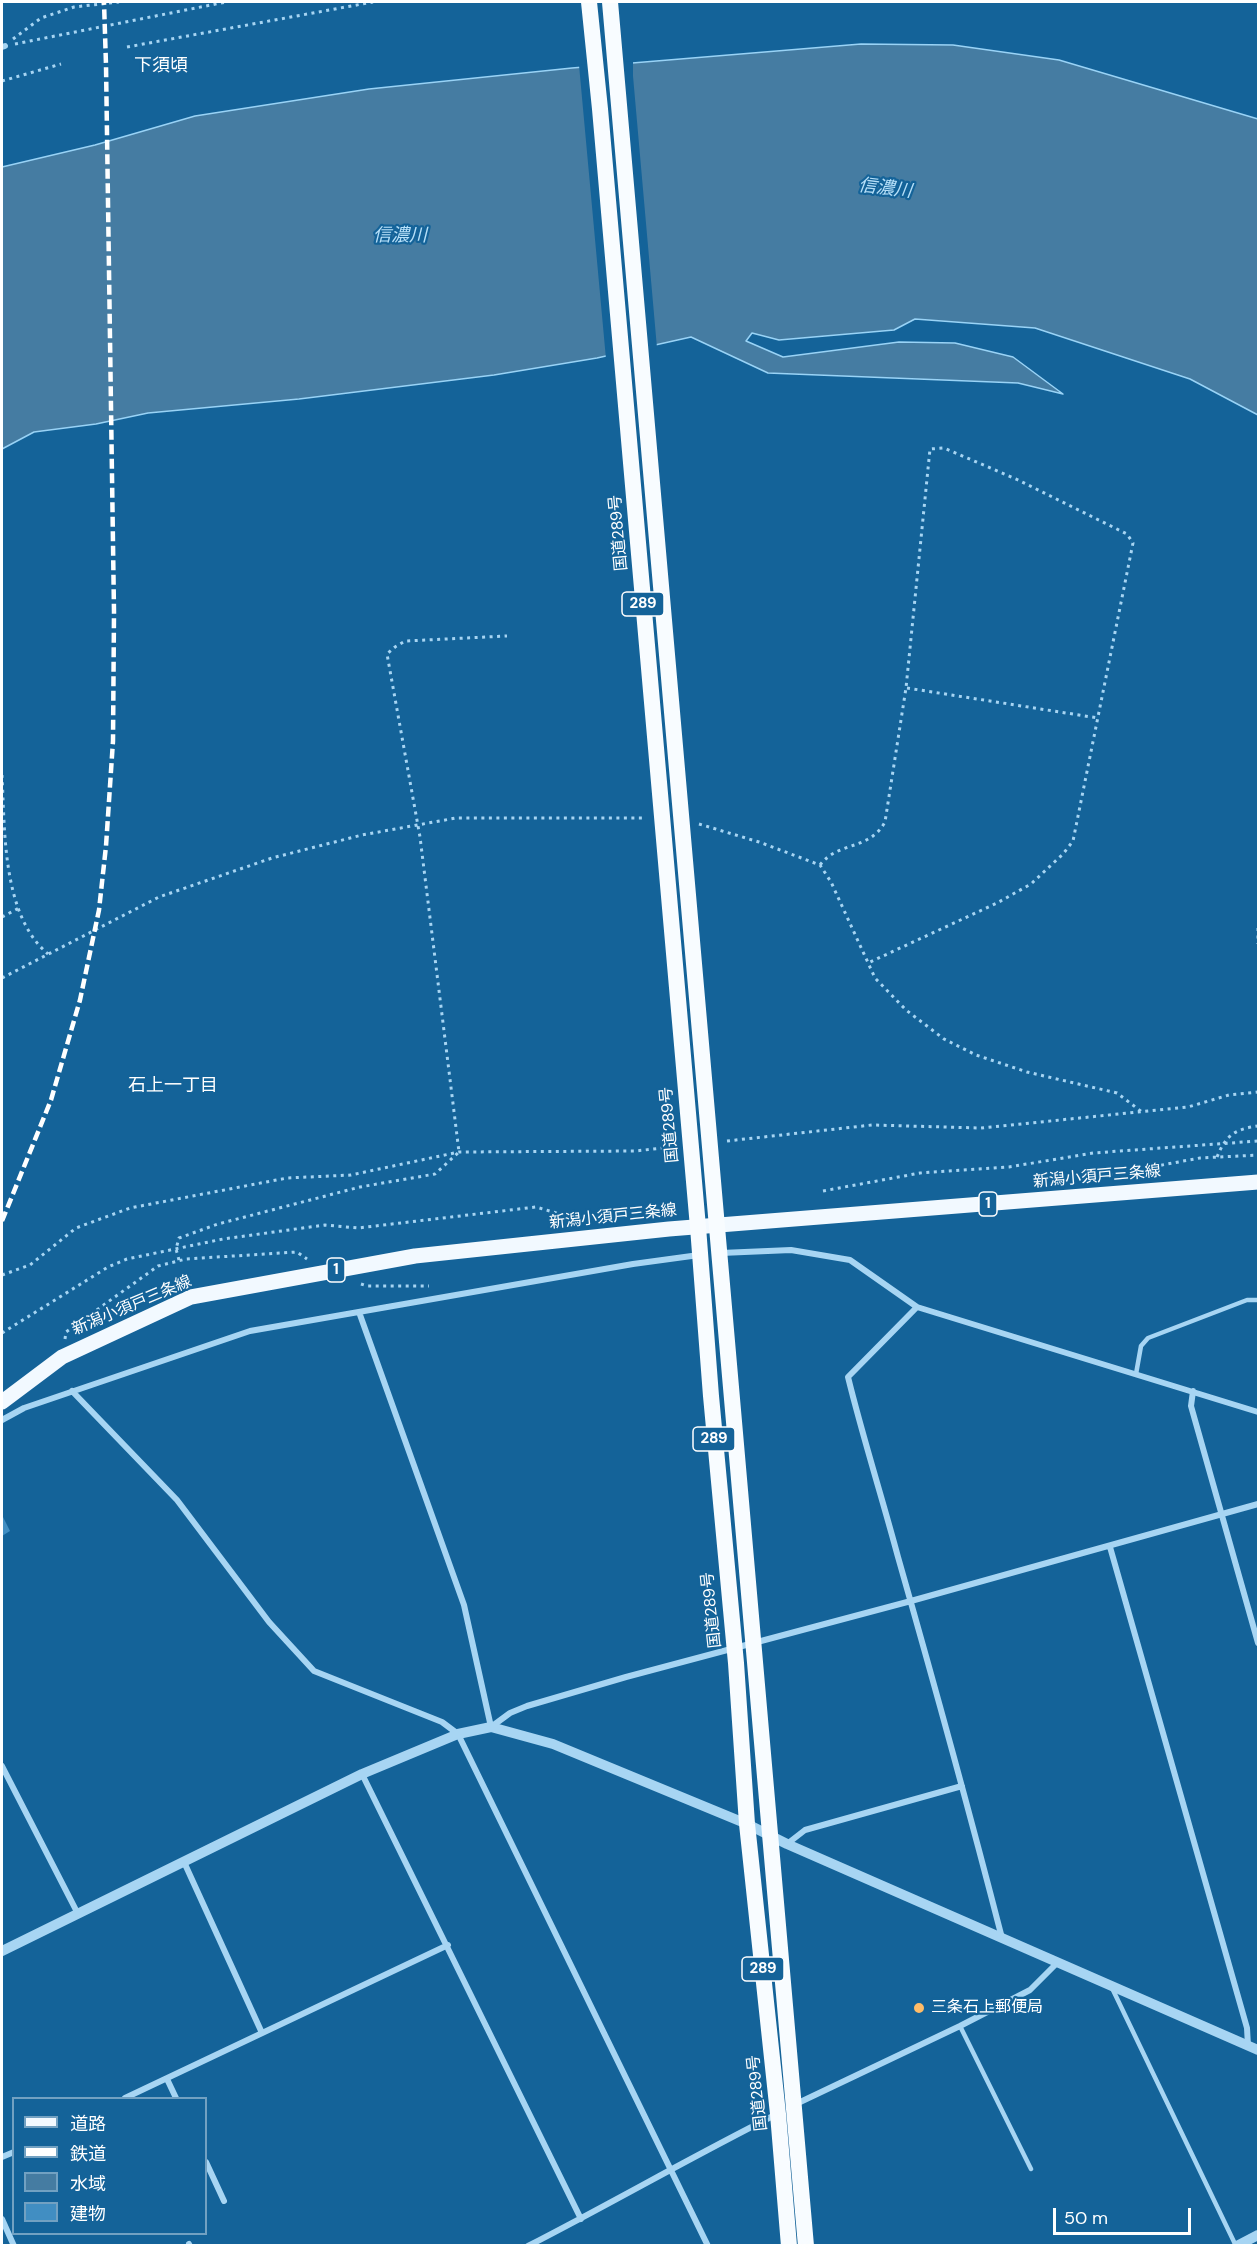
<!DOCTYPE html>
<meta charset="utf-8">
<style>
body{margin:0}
#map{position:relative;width:1260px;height:2247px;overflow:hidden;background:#146399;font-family:"DM Sans","Noto Sans JP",sans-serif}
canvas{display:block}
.frame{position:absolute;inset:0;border:3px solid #fff;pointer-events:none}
.legend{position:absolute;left:12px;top:2097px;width:195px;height:138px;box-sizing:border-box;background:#146399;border:2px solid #72a1c2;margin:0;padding:8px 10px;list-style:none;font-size:18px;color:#fff}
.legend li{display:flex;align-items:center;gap:12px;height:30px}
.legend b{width:30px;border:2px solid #72a1c2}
.scale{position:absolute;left:1053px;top:2208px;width:138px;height:27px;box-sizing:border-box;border:3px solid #fff;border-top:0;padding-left:8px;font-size:18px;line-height:21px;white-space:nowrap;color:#fff;-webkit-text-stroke:4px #146399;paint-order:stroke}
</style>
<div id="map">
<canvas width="1260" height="2247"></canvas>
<div class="frame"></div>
<ul class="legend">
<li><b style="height:8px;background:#f2f9ff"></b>道路</li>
<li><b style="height:8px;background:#fff"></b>鉄道</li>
<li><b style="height:16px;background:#457ca2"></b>水域</li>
<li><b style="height:16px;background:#418ec2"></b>建物</li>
</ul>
<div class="scale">50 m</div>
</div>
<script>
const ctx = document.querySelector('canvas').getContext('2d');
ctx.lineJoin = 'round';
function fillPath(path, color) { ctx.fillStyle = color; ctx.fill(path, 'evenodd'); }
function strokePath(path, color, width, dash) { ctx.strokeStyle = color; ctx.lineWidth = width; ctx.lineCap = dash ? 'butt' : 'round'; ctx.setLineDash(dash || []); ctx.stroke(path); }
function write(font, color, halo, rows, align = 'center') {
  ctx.font = font + ' "DM Sans","Noto Sans JP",sans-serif'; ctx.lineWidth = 4.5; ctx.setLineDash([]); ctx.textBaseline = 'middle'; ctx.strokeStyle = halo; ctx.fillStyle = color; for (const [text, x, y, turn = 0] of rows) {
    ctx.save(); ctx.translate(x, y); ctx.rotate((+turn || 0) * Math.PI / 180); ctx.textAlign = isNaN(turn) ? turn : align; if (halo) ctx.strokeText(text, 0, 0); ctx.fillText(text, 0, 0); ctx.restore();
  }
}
const water = new Path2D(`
 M861,44l92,1 106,15 199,59v296l-68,-36 -155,-51 -120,-9 -21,11 -115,10 -27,-7 -6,8 37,16 116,-15 56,1 58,14 50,37 -45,-11 -250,-10 -77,-36 -94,21 -103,17 -195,24 -151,14 -52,11 -62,8 -32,17v6v-288l93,-22 100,-29 174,-27 203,-21z`);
const pier = new Path2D(`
 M633,61v15l24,272 -51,11 -27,-294z`);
const building = new Path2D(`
 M2,1515l8,16 -8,5z`);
const path = new Path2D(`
 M13,39l28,-21 33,-11 45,-5
 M15,44l211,-42
 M127,47l246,-45
 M2,81l59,-17
 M907,688l191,30
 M2,775c3,56 0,140 46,179
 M699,824l60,18 61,23 11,17 44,96 31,32 38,29 32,16 51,17 90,21 25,19
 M820,865c18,-24 49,-14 65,-43l21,-134 24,-239 14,-1 72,31 111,55 6,9 -60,298 -10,13 -32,30 -34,19 -129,60
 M2,917l17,-9
 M1258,928v16
 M2,978l157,-81 113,-39 90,-23 94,-17h189
 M727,1141l145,-16 109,3 207,-21 41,-12 29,-3
 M1217,1157c9,-22 18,-28 41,-31
 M1102,1176l98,-18 58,-3
 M823,1191l97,-18 89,-6 84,-14 165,-12
 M179,1260l-3,-11 3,-11 39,-14 142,-37 75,-13 24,-22 -39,-315 -33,-183 8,-7 10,-6 102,-5
 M2,1275l28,-10 46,-37 54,-20 157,-30 64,-3 108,-23 176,-1 38,-4
 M361,1284l6,2h62
 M2,1333l106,-66 19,-8 96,-20 102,-14 33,3 178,-21 44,13
 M65,1339l1,-7 92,-66 28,-7 111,-7 10,7`);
const service = new Path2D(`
 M1136,1374l5,-28 7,-8 99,-38h11
 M1112,1988l124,258
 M960,2026l71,143`);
const minor = new Path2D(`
 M2,47l3,-1
 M721,1253l70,-3 59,10 67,47 341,105
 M917,1307l-69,70c15,61 34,120 50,180 36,126 71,253 104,381
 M359,1312l105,293 27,122 19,-14 17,-7 99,-29 285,-76 347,-97
 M72,1391l105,109 92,122 45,49 128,51 16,12 250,512
 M1193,1391l-2,15 67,237
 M2,1420l22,-12 226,-77 383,-67 66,-9
 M1110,1547l137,481 1,18
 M2,1766l76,148
 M362,1774l219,445
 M787,1844l18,-14 157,-44
 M184,1862l78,171
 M167,2079l9,19
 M125,2098l323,-153
 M796,2104l164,-78 70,-36 28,-28
 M2,2157l12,-5
 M206,2162l18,39
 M2,2219l12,27
 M189,2244l1,2
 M528,2246c84,-43 165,-90 249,-132`);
const tertiary = new Path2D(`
 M2,1951l360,-177 96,-40 33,-7 62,17 194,80 40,20 471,206
 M1237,2246l21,-11`);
const primary = new Path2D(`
 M2,1402l60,-45 129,-60 224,-41 254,-27 589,-47`);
const trunk = new Path2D(`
 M589,2l11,107 98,1118 13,169 25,267 11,161 31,290 11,132
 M610,2l196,2244`);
const rail = new Path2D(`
 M2,1221l49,-121 29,-100 19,-90 7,-64 7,-105 1,-129 -8,-547 -2,-63`);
const markers = [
 [919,2008,6,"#ffbc68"]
];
const shields = [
 [643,604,42],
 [988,1204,18],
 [336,1270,18],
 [714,1439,42],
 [763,1969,42]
];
const shieldNames = [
 ["289",643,604],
 ["1",988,1204],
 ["1",336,1270],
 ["289",714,1439],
 ["289",763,1969]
];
const streetNames = [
 ["国道289号",619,533,-95],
 ["国道289号",670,1125,-95],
 ["新潟小須戸三条線",1097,1177,-5],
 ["新潟小須戸三条線",613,1217,-6],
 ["新潟小須戸三条線",132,1306,-23],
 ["国道289号",712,1610,-96],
 ["国道289号",758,2093,-96]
];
const poiNames = [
 ["三条石上郵便局",931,2008]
];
const neighbourhoodNames = [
 ["下須頃",161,66],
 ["石上一丁目",173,1086]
];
const waterNames = [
 ["信濃川",885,189,7],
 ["信濃川",400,236]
];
fillPath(water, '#457ca2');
strokePath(water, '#99d3f6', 1.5);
fillPath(pier, '#146399');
fillPath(building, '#418ec2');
strokePath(path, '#a7d5f3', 3, [3, 4.5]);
strokePath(service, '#a7d5f3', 4.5);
strokePath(minor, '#a7d5f3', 6);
strokePath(tertiary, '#a7d5f3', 10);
strokePath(primary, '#f2f9ff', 15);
strokePath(trunk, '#f8fcff', 16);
strokePath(rail, '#fff', 4.5, [10, 4.5]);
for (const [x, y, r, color] of markers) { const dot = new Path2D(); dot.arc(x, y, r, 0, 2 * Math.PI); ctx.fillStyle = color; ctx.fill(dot); strokePath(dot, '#146399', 2); }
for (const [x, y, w] of shields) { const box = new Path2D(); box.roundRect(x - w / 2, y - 12, w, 24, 4.5); ctx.fillStyle = '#146399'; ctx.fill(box); strokePath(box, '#fff', 1.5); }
write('bold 15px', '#fff', null, shieldNames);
write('16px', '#fff', '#146399', streetNames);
write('16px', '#fff', '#146399', poiNames, 'left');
write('18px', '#fff', '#146399', neighbourhoodNames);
write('italic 18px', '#b7e0f9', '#146399', waterNames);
</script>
